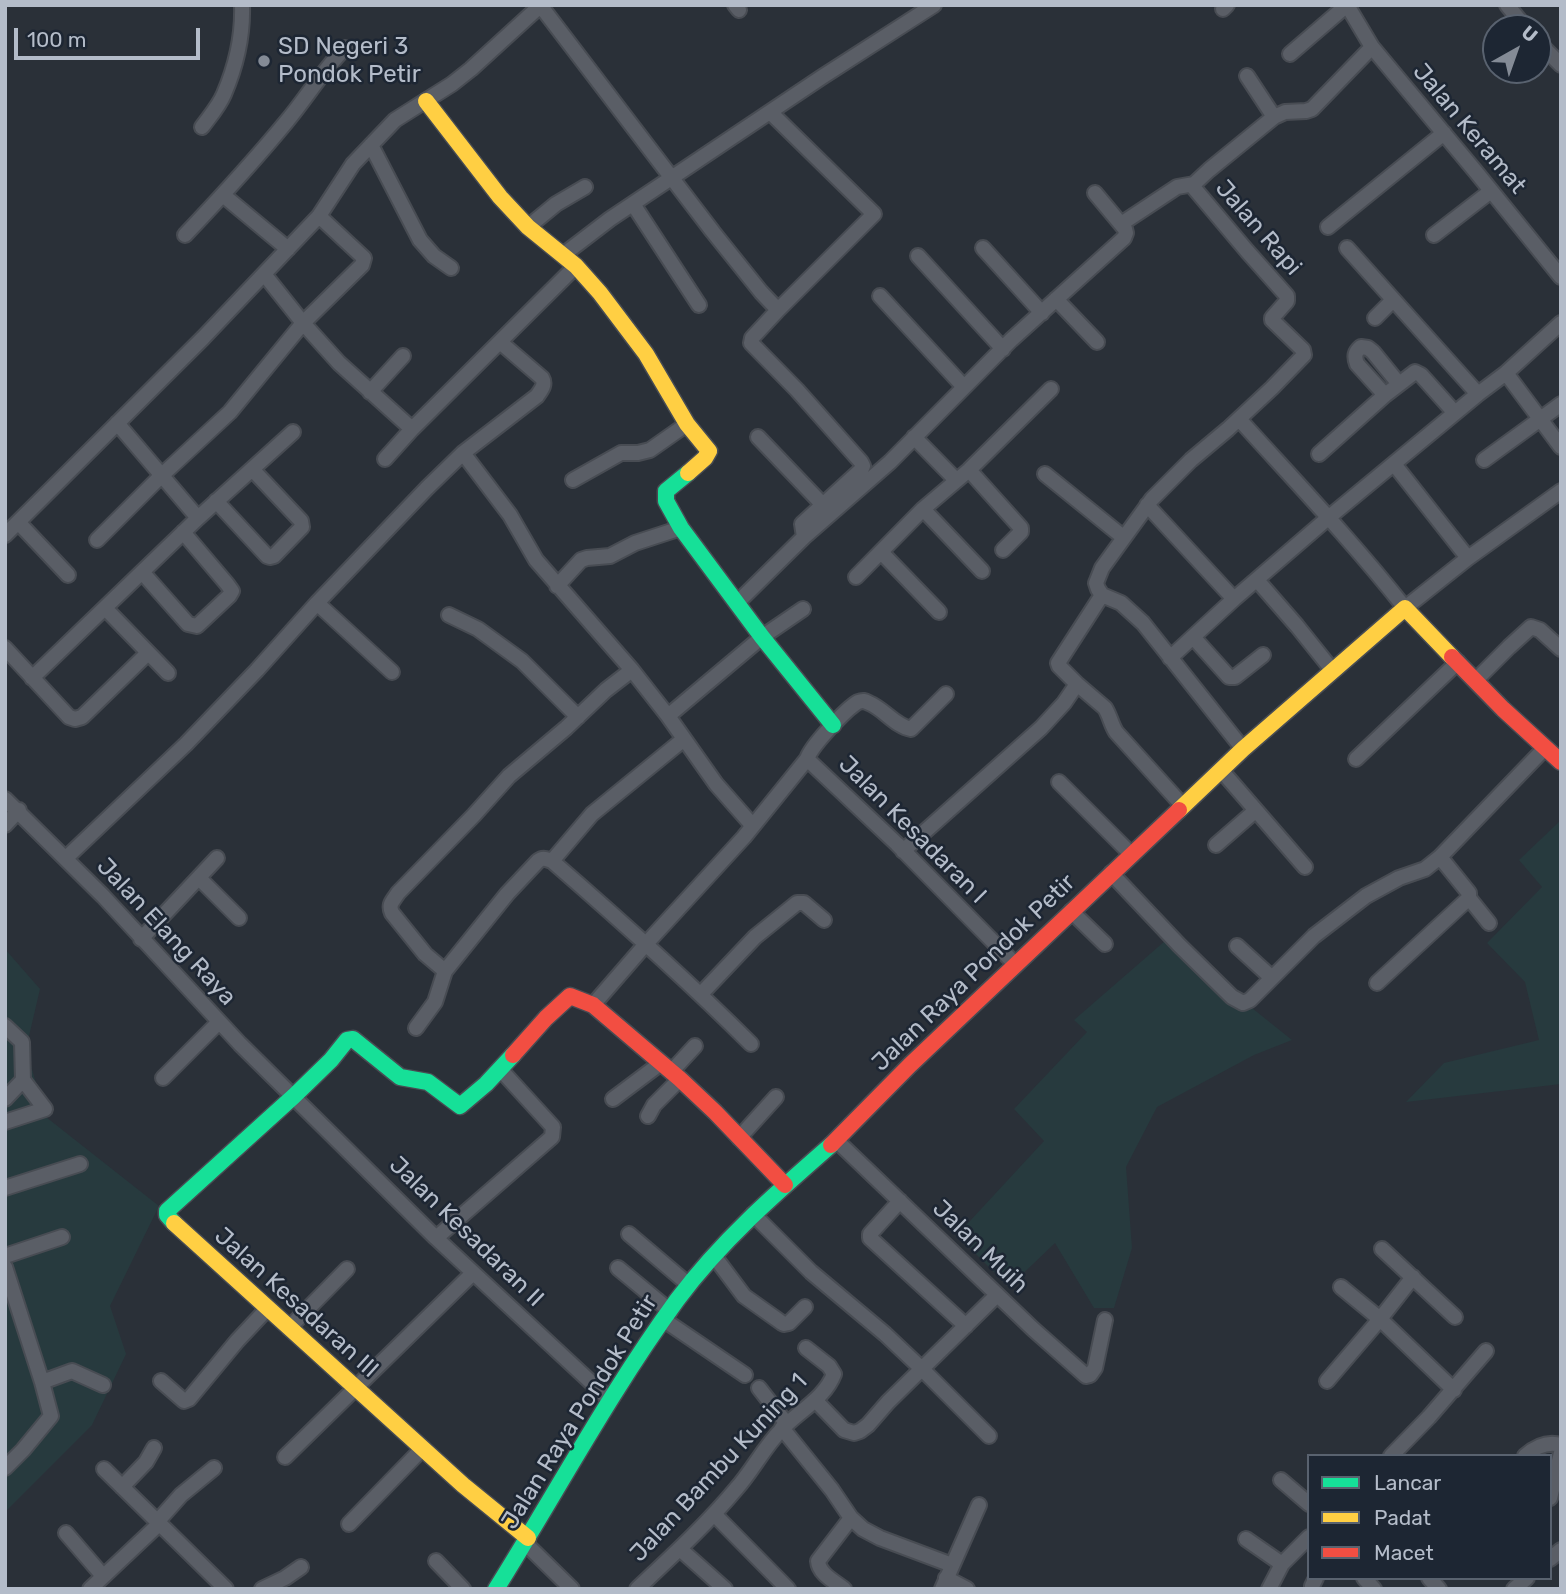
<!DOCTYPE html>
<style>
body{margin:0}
#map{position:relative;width:1566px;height:1594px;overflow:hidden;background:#2a3038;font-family:Rubik,sans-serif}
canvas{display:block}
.frame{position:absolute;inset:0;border:7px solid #b4bcc9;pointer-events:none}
.legend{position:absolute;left:1307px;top:1454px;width:245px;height:126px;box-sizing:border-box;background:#1d2633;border:2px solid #59626f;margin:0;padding:9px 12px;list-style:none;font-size:21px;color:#b4bcc9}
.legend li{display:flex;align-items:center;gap:14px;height:35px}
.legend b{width:35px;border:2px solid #59626f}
.north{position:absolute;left:1482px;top:14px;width:70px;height:70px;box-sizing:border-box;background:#1d2633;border:2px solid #59626f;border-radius:50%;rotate:40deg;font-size:19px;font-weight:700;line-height:28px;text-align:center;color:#b4bcc9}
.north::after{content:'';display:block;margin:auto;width:24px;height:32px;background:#848b96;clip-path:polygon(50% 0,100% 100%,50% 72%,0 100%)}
.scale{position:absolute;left:14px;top:28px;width:186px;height:32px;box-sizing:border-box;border:4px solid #b4bcc9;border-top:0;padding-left:9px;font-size:21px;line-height:24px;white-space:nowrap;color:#b4bcc9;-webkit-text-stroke:5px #1d2633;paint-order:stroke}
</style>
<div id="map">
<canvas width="1566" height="1594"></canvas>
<div class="frame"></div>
<ul class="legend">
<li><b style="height:9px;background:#16e098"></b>Lancar</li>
<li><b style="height:9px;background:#ffcf43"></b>Padat</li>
<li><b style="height:9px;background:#f24e42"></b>Macet</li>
</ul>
<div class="north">U</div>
<div class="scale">100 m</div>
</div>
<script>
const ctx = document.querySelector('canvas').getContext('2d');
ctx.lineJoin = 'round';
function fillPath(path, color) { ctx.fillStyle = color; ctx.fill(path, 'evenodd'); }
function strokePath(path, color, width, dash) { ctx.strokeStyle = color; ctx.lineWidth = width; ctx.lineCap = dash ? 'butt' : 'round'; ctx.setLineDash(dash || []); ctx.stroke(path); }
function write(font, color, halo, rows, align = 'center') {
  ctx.font = font + ' Rubik,sans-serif'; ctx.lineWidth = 5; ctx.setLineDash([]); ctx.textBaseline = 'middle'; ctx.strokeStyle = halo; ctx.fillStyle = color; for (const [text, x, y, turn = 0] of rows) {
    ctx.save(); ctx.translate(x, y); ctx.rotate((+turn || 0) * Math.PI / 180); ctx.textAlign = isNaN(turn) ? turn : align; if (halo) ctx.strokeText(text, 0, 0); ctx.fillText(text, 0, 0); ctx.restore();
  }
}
const green = new Path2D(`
 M1561,820v264l-155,18 38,-39 95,-23 -14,-58 -38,-39 55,-56 -23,-27z
 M1173,934l59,58 60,48 -38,15 -97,52 -31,60 6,81 -18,60h-20l-39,-65 -46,44 -52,-52 87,-94 -30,-32 73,-77 -13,-12z
 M5,949l35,40 -14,60 20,68 113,89 -49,100 16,48 -34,71 -87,87z`);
const street = new Path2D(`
 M540,5l173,227 48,60 17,18 -26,28 -1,5 46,47 64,72 2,4 -2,4 -59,54 2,13
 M735,5l4,5
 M1507,5l19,23
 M1223,9l4,-4
 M1538,42l23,23
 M1290,54l57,-49 25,42 104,125 85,105
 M1247,76l27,41
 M770,112l104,102 -96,96
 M202,127c8,-11 17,-21 22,-33 12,-28 19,-59 18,-89
 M371,145l49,95 14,16 17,12
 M1194,184l15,-14 65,-53 11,-5 21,-1 6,-2 60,-62
 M223,195l65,54
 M633,204l66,101
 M1121,224l56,-37 17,-3
 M528,227l28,-23 29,-17
 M1328,227l116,-94
 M185,235c35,-37 70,-75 102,-114 20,-24 36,-51 58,-73
 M1434,235l57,-44
 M983,248l59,65
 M1347,248l131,146
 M563,255l47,-36 212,-142 112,-72
 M918,256l85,93
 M264,274l39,49 36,40 73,66
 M880,296l84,91
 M1056,299l41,43
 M1375,318l18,-18
 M1506,373l55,74
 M370,392l33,-36
 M1385,395l-28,-31c-3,-8 -2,-12 4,-17l7,1 5,4 26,32
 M1239,419c56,62 114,123 166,189l63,-50 93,-67
 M117,423l81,95
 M758,437l65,68
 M914,437l42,43
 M463,453l47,62 26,45 96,110 36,46 48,68 37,42
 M1319,454l66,-59 30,-23 6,3 34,38
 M385,459l27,-30 164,-163
 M1484,460l77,-56
 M1394,464l74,94
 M969,470l52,58v4l-18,18
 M1045,474l78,63
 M573,480l48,-27h17l12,-3 37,-26
 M216,501l51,55 3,1 4,-1 28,-29 -1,-6 -49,-52
 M1147,505l87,94
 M923,509l59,62
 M18,522l50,53
 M5,535l198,-197 116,-122 34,-52 42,-44 57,-36 19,-15 70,-64
 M97,540l64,-64 69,-64 73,-89 59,-58 2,-7 -45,-42
 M881,552l58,60
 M142,572l46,52 9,2 32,-30 3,-5 -5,-7 -44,-52
 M856,577l67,-68 46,-39 82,-81
 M1257,580l40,46 36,45
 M557,586l24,-26 6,-2 23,-2 25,-13 46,-15
 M1102,595l-4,-6 -2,-6 6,-15 50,-69 39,-39 37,-31 44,-41 32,-33 -1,-5 -31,-30v-2l15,-17v-5l-40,-45 -53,-63v-4
 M317,603l75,69
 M737,603l67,-66 86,-75 121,-122 113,-102 2,-5 -1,-4 -30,-36
 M105,608l63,65
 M449,615l29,14 44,32 56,56
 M1193,637l36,40h6l28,-22
 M5,648l64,69 6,2 7,-2 66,-64
 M1170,658l64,-59 94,-81 150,-124 28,-21 55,-50
 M632,670l-26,20 -40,38 -57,48 -35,39 -76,78c-5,8 -10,11 -6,20l33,41 20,17 62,-77 31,-33c5,-4 8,-2 14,0 68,59 135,119 199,183
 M32,678l166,-160 95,-86
 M1476,680l33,-33 22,-20 9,3 21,19
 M668,716l94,-79 41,-28
 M807,759l90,85 118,120
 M1356,759l102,-97
 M1221,770l84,97
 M1059,782l73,73
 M5,799l98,97 137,148 196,194 174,162
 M1183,806l-67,-74c-5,-8 -6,-16 -11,-24l-28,-24 -18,-18 -1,-3 44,-68 19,8 22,20 100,126
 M5,825l14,-15
 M1216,845l39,-34
 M903,851l138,-123 23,-25 13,-19
 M66,858l120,-114 71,-74 60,-67 110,-115 36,-35 74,-57c4,-6 9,-11 5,-18l-42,-36
 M552,861l40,-47 92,-75
 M1111,873l68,72 53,52 11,6 7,-3 64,-64 52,-40 33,-18 26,-9 15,-12 105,-109
 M199,878l40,40
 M1469,898l20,25
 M1071,911l34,33
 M141,939l76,-81
 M1237,946l35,32
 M1377,983l92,-85v-5l-29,-36
 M701,994l54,-57 42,-34h7l20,17
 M593,1005l52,-60 99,-108 63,-78c4,-13 39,-50 51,-57 5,-2 7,-1 11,1 15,6 26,23 42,26l35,-35
 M5,1026l17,16 1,38 22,29 -40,13
 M416,1028l19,-26 10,-31
 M671,1072l24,-26
 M163,1078l56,-56
 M5,1099l18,-19
 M613,1099l48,-36
 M648,1116l6,-11 26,-26
 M739,1138l37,-41
 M836,1140l197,189 53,47 4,-1 5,-7 10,-48
 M5,1188l75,-24
 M900,1201l-30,33v4l96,88
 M753,1214l58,58 74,62 37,35 67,67
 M629,1234l60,51
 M436,1238l116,-101 1,-10 -53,-58
 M1382,1249l73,68
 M5,1256l57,-19
 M714,1256l30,40 38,27 2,1 5,-1 16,-16
 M5,1267l37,115 9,34 -28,34 -18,18
 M618,1268l52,43
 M1341,1287l39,32 74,71
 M664,1320l81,55
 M289,1328l58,-59
 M161,1381l23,20 5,-2 48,-58 30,-32
 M1327,1381l53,-62 33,-42
 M42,1382l30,-11 31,14
 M759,1388l28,36
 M815,1400l29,30 10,3 6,-2 8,-6 20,-23 109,-107
 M782,1428l50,62 19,28 12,11 17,9 72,27
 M1391,1456l38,-39 57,-66
 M1525,1456c10,-9 22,-15 36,-11
 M285,1457l188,-184
 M104,1469l122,120
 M1281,1480l28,24
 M122,1487l24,-25 8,-14
 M1550,1498l11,-45
 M714,1514l74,75
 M157,1522l24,-27 33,-27
 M349,1524l74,-76
 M66,1533l37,43
 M1246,1539l36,25
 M525,1543l47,46
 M680,1549l45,40
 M1550,1559l11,-9
 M436,1561l27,28
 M946,1578l21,11
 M1364,1578l10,11
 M1429,1578l10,11
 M90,1589l69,-65
 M262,1589l23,-11 16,-11
 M637,1589c34,-32 69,-64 99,-100 17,-19 28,-42 46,-60 17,-18 43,-31 52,-55l-5,-8 -23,-18
 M844,1589c-10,-8 -25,-15 -26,-28l33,-43
 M942,1589l37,-84
 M1269,1589l13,-25 27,-27
 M1313,1589l-1,-3 4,-8
 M1514,1589l13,-11`);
const fast = new Path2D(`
 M688,473l-22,18v10l15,27 81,109 71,88
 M174,1223l-7,-8v-4l127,-115 37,-36 16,-20 6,-1 47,38 28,5 32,24 26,-22 27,-29
 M496,1589c60,-96 114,-197 181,-289 44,-59 99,-107 154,-155`);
const slow = new Path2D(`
 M426,101l74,96 28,30 48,39 24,27 46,61 41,70 22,27 -4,7 -17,15
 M1179,810l64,-61 162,-141 47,49
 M174,1223l289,262 65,53`);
const jam = new Path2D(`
 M1452,657l51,52 58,53
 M513,1055l33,-37 24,-22 23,9 87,74 35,33 70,73
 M831,1145l79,-80 269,-255`);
const markers = [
 [264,61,7,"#848b96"]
];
const poiNames = [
 ["SD Negeri 3",278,47],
 ["Pondok Petir",278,75]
];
const streetNames = [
 ["Jalan Keramat",1469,129,50],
 ["Jalan Rapi",1258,228,49],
 ["Jalan Kesadaran I",912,830,45],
 ["Jalan Elang Raya",166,932,47],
 ["Jalan Raya Pondok Petir",974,973,-44],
 ["Jalan Kesadaran II",466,1232,44],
 ["Jalan Muih",980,1247,44],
 ["Jalan Kesadaran III",296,1303,42],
 ["Jalan Raya Pondok Petir",580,1412,-58],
 ["Jalan Bambu Kuning 1",719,1468,-47]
];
fillPath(green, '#273a3e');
strokePath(street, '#484c53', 18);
strokePath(fast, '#484c53', 19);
strokePath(slow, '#484c53', 19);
strokePath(jam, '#484c53', 19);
strokePath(street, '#5a5e66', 14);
strokePath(fast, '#16e098', 16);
strokePath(slow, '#ffcf43', 16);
strokePath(jam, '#f24e42', 16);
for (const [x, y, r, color] of markers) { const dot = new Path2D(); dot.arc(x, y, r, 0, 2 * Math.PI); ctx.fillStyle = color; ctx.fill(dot); strokePath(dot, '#1d2633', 2.5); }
write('24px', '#b4bcc9', '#1d2633', poiNames, 'left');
write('24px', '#b4bcc9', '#1d2633', streetNames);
</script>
